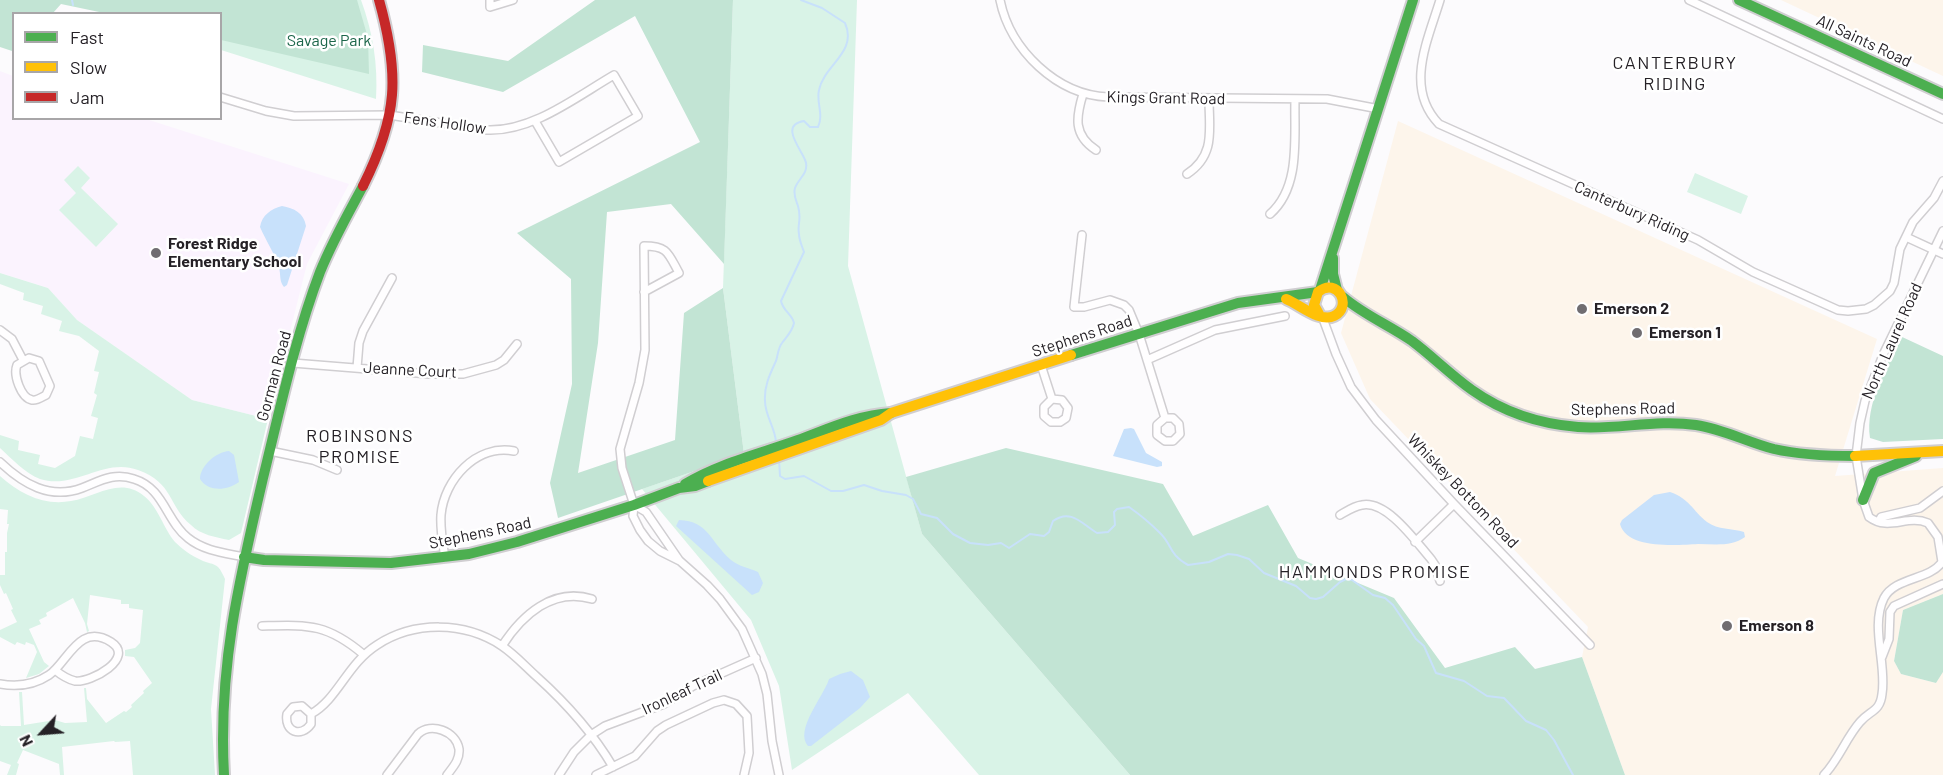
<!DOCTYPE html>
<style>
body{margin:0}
#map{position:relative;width:1943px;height:775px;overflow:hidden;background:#fcfbfd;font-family:Barlow,sans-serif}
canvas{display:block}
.legend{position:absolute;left:12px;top:12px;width:210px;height:108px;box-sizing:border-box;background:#fff;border:2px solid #a8a6a8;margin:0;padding:8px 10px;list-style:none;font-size:18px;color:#252126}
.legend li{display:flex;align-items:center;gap:12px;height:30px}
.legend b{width:30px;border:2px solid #a8a6a8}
.north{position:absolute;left:12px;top:703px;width:60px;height:60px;-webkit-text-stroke:4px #fff;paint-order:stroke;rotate:244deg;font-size:16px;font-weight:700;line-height:24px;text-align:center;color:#252126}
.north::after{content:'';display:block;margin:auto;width:21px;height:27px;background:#252126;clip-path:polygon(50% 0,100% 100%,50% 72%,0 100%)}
</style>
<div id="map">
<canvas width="1943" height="775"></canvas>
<ul class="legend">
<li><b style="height:8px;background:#4caf50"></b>Fast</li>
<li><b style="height:8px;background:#ffc107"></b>Slow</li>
<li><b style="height:8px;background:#c62828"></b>Jam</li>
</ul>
<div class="north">N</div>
</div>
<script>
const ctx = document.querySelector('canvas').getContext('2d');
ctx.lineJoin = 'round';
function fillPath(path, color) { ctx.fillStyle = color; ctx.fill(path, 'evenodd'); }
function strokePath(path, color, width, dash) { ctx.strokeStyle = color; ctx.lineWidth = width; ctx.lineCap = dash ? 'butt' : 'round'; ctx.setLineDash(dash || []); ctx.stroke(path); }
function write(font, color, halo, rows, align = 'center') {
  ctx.font = font + ' Barlow,sans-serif'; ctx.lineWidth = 5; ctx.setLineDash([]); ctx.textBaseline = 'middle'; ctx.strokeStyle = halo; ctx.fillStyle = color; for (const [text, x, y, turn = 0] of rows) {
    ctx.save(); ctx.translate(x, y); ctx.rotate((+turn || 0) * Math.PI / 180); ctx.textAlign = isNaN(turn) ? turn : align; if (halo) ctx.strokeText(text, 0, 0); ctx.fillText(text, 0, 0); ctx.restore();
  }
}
const commercial = new Path2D(`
 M1781,0h162v76z
 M1398,121l479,218 -42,137 108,-8v126l-40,16 -9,51 7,13 35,9 7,-11v103h-318l-43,-118 6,-30 -218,-228 -29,-66z`);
const built = new Path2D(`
 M0,71l13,5 1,42 132,1 203,65 -42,80 -39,155 -76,-19 -115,-80 -29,-32 -48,-15z`);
const green = new Path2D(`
 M65,0h296c12,33 17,64 15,99l-155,-49 -1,-36z
 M733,0h124l-9,266 74,268 208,241h-151l-71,-82 -116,77 -13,-84 -28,-66 -109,-131 102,-35 -21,-166z
 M78,166l12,12 -9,10 37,36 -22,23 -37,-37 17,-17 -12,-13z
 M1695,173l53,23 -7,18 -54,-22z
 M0,273l48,15 29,32 115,80 76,19 -27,114 -12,7c-14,-3 -28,-5 -38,-15 -23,-19 -17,-42 -53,-55 -34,-13 -63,20 -98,9 -15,-6 -28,-20 -40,-31v-13l19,6 -1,9 22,5 -2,9 17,4 20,-12 5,-20 13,3 5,-21 -7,-2 6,-21 -3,-2 5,-21 -5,-1 5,-20 -20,-15 -20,-5 3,-10 -21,-7 2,-8 -20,-6 1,-7 -24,-9z
 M0,476c20,18 44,30 71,25 25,-4 49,-25 73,-5 15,12 19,32 31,46 7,7 17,14 26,18 5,3 13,3 17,7 3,3 5,8 7,12l-14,130 4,66h-82l-3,-34 -15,1 -1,-1 -52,6 2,28h-4l-1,-11 -36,-14 -6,13 2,1 -3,11h-9l4,-10 -11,-4v-36l1,1h20l-2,-34h3l2,33 31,-5 10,3 22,-1 -3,-34h2l1,11 19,24 18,-12 2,1 6,-5 -1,-2 13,-12 -1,-2 9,-8 -18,-26 -9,-1v-6l10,-2 5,-5 3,-33 -14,-2v-4h-8v-4l-31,-5 -3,29 2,7 -2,1 -2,-9 -12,-25 -27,15 1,3 -8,4 2,4 -12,5 15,33 5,4 -10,8 -13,4 11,-26 -3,-7 -8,-3 -1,3 -8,-3 -2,3 -15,-8v-7l17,-8 -6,-12 2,-1 -7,-16 -2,1 -4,-9v-10h5v-23h2v-19l2,-9h-2l1,-14 -8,-1z`);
const forest = new Path2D(`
 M0,0h357l11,38 1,36 -148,-34 -1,-26 -116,-1 -43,-9 -8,9 -39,1 -2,37 -12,-4z
 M595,0h138l-9,264 -53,-60 -64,8 -9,131 -20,130 97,-33 9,-127 39,-25 21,166 -186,64 -8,-35 22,-99 -1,-105 -54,-46 183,-91 -65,-126 -132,76 -81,-20 1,-27 85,16z
 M1900,336l43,20v83l-60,3 -13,-4c-5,-34 17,-71 30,-102z
 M1006,448l157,36 30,52 75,-31 30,53 96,40 51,70 70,-21 20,22 47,-12 43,118h-495l-208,-241 -16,-57z
 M1943,594v78l-7,11 -35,-9 -7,-13 9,-51z`);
const water = new Path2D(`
 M282,206c12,2 22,7 24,20l-19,59 -3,2c-5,-6 -3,-12 -5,-19 -4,-14 -13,-27 -19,-41 2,-12 11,-18 22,-21z
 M1131,428l3,1 12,24 16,9v4l-5,1 -44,-11 11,-27z
 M229,451l5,4 5,27c-12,9 -31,10 -39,-3 0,-13 16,-27 29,-28z
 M1670,492c20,7 22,18 37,30 11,8 25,6 37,10l1,5c-13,10 -31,7 -47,7 -20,1 -71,6 -78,-20l2,-4 32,-25z
 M679,520c30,1 32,23 52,40 7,6 18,8 27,12l5,11 -4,9 -7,3 -76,-69z
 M851,671l12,9 7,17 -10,11 -49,38h-3c-14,-16 16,-50 21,-67l11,-5z`);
const stream = new Path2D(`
 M72,0l1,5
 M776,442c-1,-15 -11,-26 -11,-41 -1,-15 5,-27 11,-40 2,-6 2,-13 6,-18 5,-7 10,-11 12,-20 -2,-9 -11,-12 -13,-22l23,-49c-2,-6 -5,-12 -5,-18 -2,-10 3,-14 -1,-28 -2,-6 -5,-11 -3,-18 3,-9 13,-14 11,-25 -1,-10 -29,-38 -2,-42l6,6h8c6,-12 -2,-25 1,-37 5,-25 39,-38 26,-67l-23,-15 -21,-8
 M779,459l1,17 5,3 19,-3 27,15h12l21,-6 18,6 24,4 7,4 8,15 16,4 16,16 17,9 18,2 13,-2 8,5 21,-14 14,2 5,-4 4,-11c18,-13 29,3 44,12l11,-1 7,-7 -1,-13 3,-3 12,-2c10,7 21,16 30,25 14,13 9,22 29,33l21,-3 19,-8 9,1 12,4 15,14 32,13 14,12 6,1 7,-2 17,-15 6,-3 6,1 21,15 12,3 8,7 23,34 8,7 12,27 28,8 23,15 17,2 22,23 20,9 8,10 19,35`);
const street = new Path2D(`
 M490,0v7l23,-7
 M1000,0c10,50 57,95 108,97l219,2 52,10
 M1440,0c-12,40 -36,88 -1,124l259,116 55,32 85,38 10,1 18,-2 8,-4 16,-14 4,-8 6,-34 13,-27 21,-24 9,-17
 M1689,0l254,119
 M1083,94c-7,23 -10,41 13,56
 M220,97l46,14 28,5 95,-1 98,15c45,2 89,-33 127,-55l24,41 -79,46 -24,-41
 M1187,174c29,-19 22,-45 22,-75
 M1270,214c31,-27 24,-77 25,-114
 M1082,235l-8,72h10l26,-7 14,5 5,5 10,24 26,84 -8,7v10l8,6h8l7,-7 -1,-10 -6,-6h-8
 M1906,237l37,17
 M644,292l35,-19c-11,-20 -11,-27 -35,-27l1,104 -6,33 -19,66 2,19 12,37 -1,11 7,14 8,11 12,10 20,10 27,24 13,14 22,30 20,45 5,20 5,47 7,34
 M1322,316l14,38 15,33 25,33 78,84 136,141
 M0,330l12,9 11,21
 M29,358l10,3 11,25 -4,9c-4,2 -9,6 -14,5 -11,-2 -19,-25 -15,-35z
 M1147,360l68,-30 70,-14
 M293,363l136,11h34l33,-9 8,-5 13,-16
 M1041,365l11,34 -8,8v9l7,6h9l6,-4 2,-10 -6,-8 -10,-1
 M357,368l2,-25 4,-12 29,-53
 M270,451l43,9 24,10
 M0,462c23,22 50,38 82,26 18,-7 32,-16 52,-9 30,9 32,42 54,59 16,13 37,15 56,19
 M634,505l12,7 33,48
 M1340,515c7,-4 14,-9 22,-10 25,-5 54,37 69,54l4,6 5,16
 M1879,521l2,-4 39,-9 23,-17
 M1415,542l39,-38
 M445,558c-2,-14 -5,-28 -4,-43 3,-35 35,-71 73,-64
 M262,626c46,-1 64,-3 101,28
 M502,646c20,-31 51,-59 90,-47
 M1882,657l7,-18 1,-27 4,-6 49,-22
 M0,684c17,3 34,1 49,-9 19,-13 30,-53 62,-33 25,16 -20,41 -36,39 -8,-2 -14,-6 -20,-11
 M311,714v10c-10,14 -27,8 -24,-10l6,-7 9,-1 9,8c27,-15 36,-50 66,-69 37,-24 87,-24 125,1 12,8 23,20 34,30 30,27 57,57 77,91
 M387,775l31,-41c13,-12 38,-3 41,15 1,11 -6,18 -12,26
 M559,775l15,-23 17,-17 14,-9 59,-22 29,-18 63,-28
 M596,775l39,-19 22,-25 9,-6 47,-22 11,-3 12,4 11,12 2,37 -5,22
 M1824,775c15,-16 22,-37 36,-53 10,-12 20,-10 22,-28 5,-29 -12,-68 2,-96 11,-21 46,-18 58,-36l-4,-25 -10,-14c-21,-9 -39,9 -59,-6l-6,-17 -7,-44 4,-33 5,-22 18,-46 60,-124`);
const fast = new Path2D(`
 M1739,0l204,94
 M1333,258v16l4,16
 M1320,290l93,-290
 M1343,297c21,18 46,28 69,44 20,15 39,34 60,49 31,22 68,34 106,37 39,3 78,-8 118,-2 27,4 51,17 78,24 26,6 54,7 81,7
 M1071,355l167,-52 80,-11
 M685,484c35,-21 74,-30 113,-44 30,-11 60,-25 93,-27
 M1863,500l11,-27 42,-17
 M244,557l20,3 127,3 78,-9 48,-12 117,-37 45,-17 16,-2 13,-5
 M224,775c-6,-106 15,-195 39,-297 17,-69 32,-140 57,-206 12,-30 28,-58 43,-86`);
const slow = new Path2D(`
 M1286,299c13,5 34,24 48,17 19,-9 4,-40 -16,-24l-4,13 5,9
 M1855,456l88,-5
 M708,481l173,-61 10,-7 180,-58`);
const jam = new Path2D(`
 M363,186c35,-70 37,-111 16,-186`);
const markers = [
 [156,253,6,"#706d71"],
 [1582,309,6,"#706d71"],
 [1637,333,6,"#706d71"],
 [1727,626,6,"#706d71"]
];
const parkNames = [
 ["Savage Park",329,41]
];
const streetNames = [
 ["All Saints Road",1864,41,25],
 ["Kings Grant Road",1166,98,1],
 ["Fens Hollow",445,123,8],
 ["Canterbury Riding",1632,211,24],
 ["Stephens Road",1082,336,-18],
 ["North Laurel Road",1892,341,-66],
 ["Jeanne Court",410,370,3],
 ["Gorman Road",274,376,-75],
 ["Stephens Road",1623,409,-1],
 ["Whiskey Bottom Road",1463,491,46],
 ["Stephens Road",480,533,-12],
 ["Ironleaf Trail",682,692,-25]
];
const poiNames = [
 ["Forest Ridge",168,244],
 ["Elementary School",168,262],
 ["Emerson 2",1594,309],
 ["Emerson 1",1649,333],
 ["Emerson 8",1739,626]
];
const neighbourhoodNames = [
 ["CANTERBURY",1675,63],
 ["RIDING",1675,84],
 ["ROBINSONS",360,436],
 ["PROMISE",360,457],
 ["HAMMONDS PROMISE",1375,572]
];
fillPath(commercial, '#fdf5eb');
fillPath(built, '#fbf3fe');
fillPath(green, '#d9f3e7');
fillPath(forest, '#c2e4d4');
fillPath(water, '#c8e1fb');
strokePath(stream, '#c8e1fb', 2);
strokePath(street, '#d0ced1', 10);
strokePath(fast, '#d0ced1', 14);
strokePath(slow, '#d0ced1', 14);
strokePath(jam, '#d0ced1', 14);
strokePath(street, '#fffeff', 7);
strokePath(fast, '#4caf50', 10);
strokePath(slow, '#ffc107', 10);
strokePath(jam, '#c62828', 10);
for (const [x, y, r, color] of markers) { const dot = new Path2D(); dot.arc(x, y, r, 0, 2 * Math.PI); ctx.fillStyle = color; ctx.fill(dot); strokePath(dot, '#fff', 2); }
write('16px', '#1c664a', '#fff', parkNames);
write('16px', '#252126', '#fff', streetNames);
write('bold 16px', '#252126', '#fff', poiNames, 'left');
ctx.letterSpacing = '1.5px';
write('18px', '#252126', '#fff', neighbourhoodNames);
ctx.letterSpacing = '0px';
</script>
